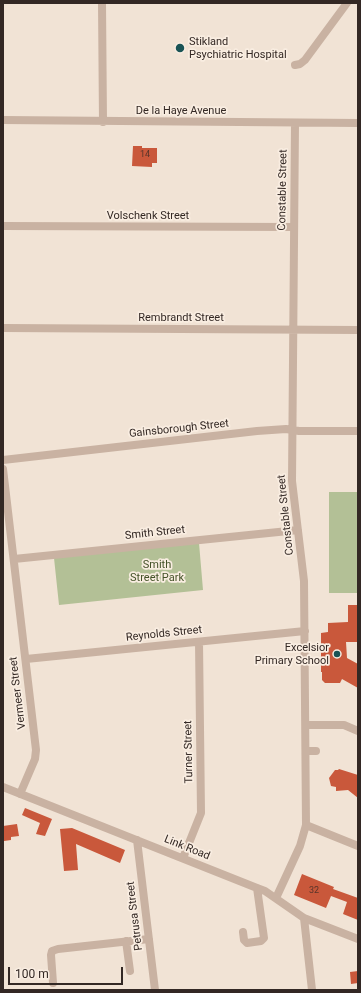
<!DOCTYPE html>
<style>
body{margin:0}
#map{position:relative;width:361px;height:993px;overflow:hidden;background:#f1e3d5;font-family:Roboto,sans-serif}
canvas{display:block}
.frame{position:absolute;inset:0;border:4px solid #332824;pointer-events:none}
.scale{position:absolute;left:8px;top:967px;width:115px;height:18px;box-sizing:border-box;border:2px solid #332824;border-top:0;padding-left:5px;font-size:12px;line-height:14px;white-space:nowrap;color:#332824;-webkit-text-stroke:3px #f9ede1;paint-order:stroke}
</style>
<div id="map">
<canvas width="361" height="993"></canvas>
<div class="frame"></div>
<div class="scale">100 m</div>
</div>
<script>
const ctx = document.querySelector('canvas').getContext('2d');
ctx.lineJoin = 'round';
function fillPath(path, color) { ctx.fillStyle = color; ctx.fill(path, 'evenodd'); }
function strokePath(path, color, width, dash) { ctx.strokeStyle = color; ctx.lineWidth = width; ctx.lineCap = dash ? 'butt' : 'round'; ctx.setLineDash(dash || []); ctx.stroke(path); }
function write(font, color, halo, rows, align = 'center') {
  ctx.font = font + ' Roboto,sans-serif'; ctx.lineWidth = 3.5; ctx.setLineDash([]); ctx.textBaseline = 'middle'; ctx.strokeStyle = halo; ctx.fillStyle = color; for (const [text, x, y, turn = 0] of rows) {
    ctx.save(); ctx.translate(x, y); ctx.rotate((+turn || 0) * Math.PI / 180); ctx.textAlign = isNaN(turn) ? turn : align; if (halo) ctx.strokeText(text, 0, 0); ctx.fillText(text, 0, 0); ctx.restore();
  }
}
const green = new Path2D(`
 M329,492h29v101h-29z
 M199,543l4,47 -144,15 -5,-47z`);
const building = new Path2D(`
 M133,146h9v2h15v15h-5v4l-20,-1z
 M348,605h10v37h-12l1,16 11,6v24l-16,-9 -2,4h-15l-3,-3v-8h-1v-39l7,-1v-9l20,-1z
 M339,769l19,6v23l-10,-8 -12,1v-4l-5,-1 -2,-8 6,-8h3z
 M25,808l27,11 -7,17 -9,-2 4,-11 -18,-8z
 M17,824l2,12 -8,1v3l-7,1 -1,-15z
 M72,828l53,22 -5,13 -44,-19 2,26 -14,1 -4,-42z
 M302,874l32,13 -1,2 25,9v22l-15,-6 4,-12 -16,-6 -5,12 -32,-13z
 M358,971v12l-7,1 -1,-12z`);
const minor = new Path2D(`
 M102,3l1,119
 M295,65l5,-1 5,-4 42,-57
 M3,120l355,3
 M3,226l290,1
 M3,328l355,2
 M3,460l254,-29 29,-2 13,2h59
 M3,469l33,281 -1,9 -15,35
 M14,559l284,-29
 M26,659l279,-28
 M306,725h38l14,6
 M306,751h10
 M3,787l254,101 8,3 39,27 54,21
 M306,825l52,21
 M137,840l18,150
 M183,858l18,-45 -2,-171
 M276,898l24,-52 6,-21 -2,-244 -12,-100 3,-358
 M304,918l8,72
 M243,932l1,8 3,3 14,-2 3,-3 -7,-50
 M126,941l4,30
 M53,983l-2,-28 1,-4 6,-2 91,-10`);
const markers = [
 [180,48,5,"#195355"],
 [337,654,4,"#195355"]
];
const numberNames = [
 ["14",145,155],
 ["32",314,891]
];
const poiNames = [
 ["Stikland",189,42],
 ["Psychiatric Hospital",189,55],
 ["Excelsior",329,648,"right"],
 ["Primary School",329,661,"right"]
];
const streetNames = [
 ["De la Haye Avenue",181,111],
 ["Constable Street",283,190,-89],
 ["Volschenk Street",148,216],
 ["Rembrandt Street",181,318],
 ["Gainsborough Street",179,429,-6],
 ["Constable Street",286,515,-96],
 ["Smith Street",155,533,-6],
 ["Reynolds Street",164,634,-6],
 ["Vermeer Street",18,693,-97],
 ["Turner Street",189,752,-91],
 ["Link Road",187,848,22],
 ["Petrusa Street",135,916,-97]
];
const parkNames = [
 ["Smith",157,565],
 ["Street Park",157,578]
];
fillPath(green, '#b3c096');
fillPath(building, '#c9583b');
strokePath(minor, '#c9b2a2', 8);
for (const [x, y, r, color] of markers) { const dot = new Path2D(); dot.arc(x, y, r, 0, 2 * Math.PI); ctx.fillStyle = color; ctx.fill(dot); strokePath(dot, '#f9ede1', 1.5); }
write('9px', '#58342a', null, numberNames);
write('11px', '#332824', '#f9ede1', poiNames, 'left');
write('11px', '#332824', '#f9ede1', streetNames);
write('11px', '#445228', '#f9ede1', parkNames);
</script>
